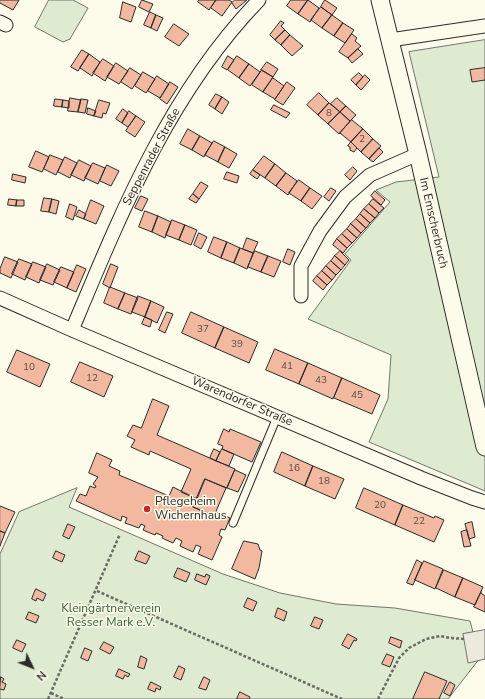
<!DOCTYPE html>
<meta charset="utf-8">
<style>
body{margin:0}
#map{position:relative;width:485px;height:699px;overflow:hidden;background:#fdfbea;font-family:"Nunito Sans",sans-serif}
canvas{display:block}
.north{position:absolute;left:12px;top:647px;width:40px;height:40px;-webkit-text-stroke:3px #fdfbea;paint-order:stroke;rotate:133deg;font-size:11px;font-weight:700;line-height:16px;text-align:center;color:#2b2b2b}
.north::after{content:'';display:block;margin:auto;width:14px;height:18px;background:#2b2b2b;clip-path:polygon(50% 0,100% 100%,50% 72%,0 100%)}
</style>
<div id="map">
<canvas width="485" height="699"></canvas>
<div class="north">N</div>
</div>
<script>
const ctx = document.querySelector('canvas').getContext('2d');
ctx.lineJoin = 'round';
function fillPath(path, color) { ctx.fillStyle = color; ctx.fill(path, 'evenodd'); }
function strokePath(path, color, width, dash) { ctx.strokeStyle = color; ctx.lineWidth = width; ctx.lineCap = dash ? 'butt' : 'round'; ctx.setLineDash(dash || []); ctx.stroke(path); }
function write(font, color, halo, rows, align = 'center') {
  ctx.font = font + ' "Nunito Sans",sans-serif'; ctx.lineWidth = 3; ctx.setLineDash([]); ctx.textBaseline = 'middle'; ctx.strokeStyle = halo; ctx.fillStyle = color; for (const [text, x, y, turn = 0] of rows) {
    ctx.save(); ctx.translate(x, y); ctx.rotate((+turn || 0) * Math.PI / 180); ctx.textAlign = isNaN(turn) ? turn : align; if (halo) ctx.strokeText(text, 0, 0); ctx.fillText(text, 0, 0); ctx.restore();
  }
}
const green = new Path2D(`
 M49,0h24l15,8 -18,31 -7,3 -28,-15z
 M485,40v451l-116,-49 19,-43 3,-44 -83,-36 43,-59 -6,-6 45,-52 -14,-12 20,-8 43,-5 -30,-125z
 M77,488l-8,19 154,67 57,19 56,11 59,4 75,13 10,37 -32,41h-448v-145l19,-42z`);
const parking = new Path2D(`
 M485,630v29l-17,4 -5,-29z`);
const building = new Path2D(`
 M0,0h19l-6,10 -13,-7z
 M142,0l11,4 -4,8 -10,-5z
 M199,0h17l-7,10 -11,-8z
 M216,0h13l3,2 -10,14 -11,-8z
 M235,0h12l-11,9 -4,-6z
 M291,0h17l-10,14 -11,-8z
 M308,0l11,8 -9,14 -12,-8z
 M325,0l12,8 -5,7 -11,-8z
 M123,2l13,5 -5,15 -11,-4z
 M321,7l11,8 -10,13 -11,-8z
 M150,12l6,3 -5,13 -7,-3z
 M156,15l7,3 -6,13 -6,-3z
 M332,15l11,8 -9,13 -12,-8z
 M281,21l3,2 -3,3 4,4 -10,10 -5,-5z
 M343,23l11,7 -9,13 -11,-7z
 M174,24l15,10 -10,12 -14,-9z
 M285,30l5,5 -9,10 -6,-5z
 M352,34l5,4 -2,3 6,5 -13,12 -9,-6z
 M290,35l13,11 -11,10 -11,-11z
 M358,49l5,5 -11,9 -4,-5z
 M82,50l7,4 -11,17 -7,-4z
 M89,54l11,8 -8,14 -12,-8z
 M228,56l6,4 -7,10 -5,-3z
 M237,56l12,8 -10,14 -11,-8z
 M103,59l11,7 -9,15 -12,-8z
 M267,62l11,7 -5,8 -12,-7z
 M116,63l12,8 -9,13 -12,-7z
 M249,64l11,8 -10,14 -11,-8z
 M130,68l11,7 -9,14 -11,-7z
 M485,68v12l-13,2 -2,-12z
 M262,70l11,7 -10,15 -11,-7z
 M143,72l12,7 -9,14 -11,-7z
 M359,73l4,4 -7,8 -5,-5z
 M365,75l5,5 -9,10 -5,-5z
 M157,76l12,8 -9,14 -12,-7z
 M273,78l11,8 -9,13 -12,-7z
 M170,82l8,5 -11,17 -7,-5z
 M287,82l8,6 -12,17 -8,-5z
 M319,93l10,10 -11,12 -11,-10z
 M216,94l6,3 -7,12 -6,-4z
 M222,97l7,5 -7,12 -7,-5z
 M70,98l11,2 -3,12 -10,-1z
 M337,98l9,8 -6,6 -9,-8z
 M55,99l8,1 -1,7 -8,-1z
 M81,99l7,1 -3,13 -7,-1z
 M63,100l6,1v7l-7,-1z
 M99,100l11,3 -4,11 -3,-1 -1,5 -8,-2z
 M329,103l11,9 -12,12 -10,-9z
 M274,105l16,8 -4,5 -15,-8z
 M346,106l10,9 -6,6 -10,-9z
 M88,108l8,3 -2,5 -7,-2z
 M123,109l5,4 -6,10 -6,-4z
 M129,111l7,5 -8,11 -6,-4z
 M340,112l10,9 -11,13 -11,-10z
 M136,116l9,6 -10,15 -9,-6z
 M352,120l11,9 -12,13 -11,-9z
 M188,129l12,7 -8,14 -12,-6z
 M363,129l10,10 -12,13 -10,-10z
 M200,136l12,7 -8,14 -12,-7z
 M373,139l8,7 -12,13 -8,-7z
 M214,141l11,6 -7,15 -13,-7z
 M351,142l6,6 -3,4 -4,-2v-3l-2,-1z
 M225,147l12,7 -8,14 -11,-6z
 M379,148l4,4 -10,10 -4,-3z
 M36,151l13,6 -7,15 -13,-5z
 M50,155l13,5 -7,15 -12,-6z
 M264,156l11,8 -10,14 -12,-8z
 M65,157l12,6 -7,15 -12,-6z
 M79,160l12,6 -7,15 -13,-6z
 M93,163l12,5 -7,16 -13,-6z
 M275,164l11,9 -10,13 -11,-8z
 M107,165l12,6 -8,15 -11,-5z
 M353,167l4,4 -7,9 -5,-5z
 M253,170l7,5 -3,4 -7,-5z
 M227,172l12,4 -2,7 -13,-4z
 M286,173l11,8 -9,14 -12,-9z
 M13,174l13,3 -1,6 -13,-3z
 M299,180l11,8 -9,13 -12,-8z
 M201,182l7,4 -9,13 -6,-5z
 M310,188l12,8 -10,13 -11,-8z
 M331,188l5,3 -7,10 -5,-4z
 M375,191l10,9 -4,5 -10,-9z
 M193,194l6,5 -3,4 -7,-4z
 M141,196l7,3 -6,12 -7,-3z
 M44,198l8,1 -3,13 -8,-1z
 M9,199l8,1 -1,6 -8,-1z
 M52,199l7,2 -3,13 -7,-2z
 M373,199l11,9 -5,5 -10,-9z
 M17,200h7v6h-8z
 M91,200l13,6 -8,18 -12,-5z
 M70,204l7,3 -4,13 -7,-3z
 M369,204l10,9 -4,5 -11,-9z
 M364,209l11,9 -5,5 -10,-9z
 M79,210l7,4 -2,5 -8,-3z
 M145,211l13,5 -6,16 -13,-5z
 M360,214l10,9 -4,5 -10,-9z
 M158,216l13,6 -6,16 -13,-6z
 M356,219l10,9 -5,5 -10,-9z
 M172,220l13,5 -6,15 -13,-5z
 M351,224l10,9 -4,5 -10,-9z
 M185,225l12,5 -6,15 -12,-5z
 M347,229l10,9 -5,5 -10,-9z
 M199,233l8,4 -6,12 -7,-4z
 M342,234l10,9 -5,5 -10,-9z
 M214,237l13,5 -6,16 -13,-6z
 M247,238l11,4 -5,11 -10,-4z
 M337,239l10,9 -4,5 -10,-8z
 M227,242l13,6 -6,15 -13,-5z
 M240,248l13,5 -6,16 -13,-6z
 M288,249l7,3 -5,13 -7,-3z
 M255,251l13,5 -7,16 -13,-5z
 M340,251l9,9 -4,5 -10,-9z
 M268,256l13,5 -7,16 -13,-5z
 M335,256l10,9 -4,5 -10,-9z
 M5,257l13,5 -7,16 -11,-5v-4z
 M19,259l13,5 -7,16 -13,-6z
 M331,261l10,9 -5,5 -10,-9z
 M33,262l13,5 -7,16 -13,-6z
 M47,264l13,6 -7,15 -13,-5z
 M111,264l7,3 -8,21 -7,-4z
 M77,265l9,4 -10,23 -9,-4z
 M326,266l10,9 -4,5 -10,-9z
 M61,267l13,5 -7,16 -13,-6z
 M322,271l10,9 -5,5 -10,-9z
 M317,276l10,9 -4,5 -10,-9z
 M110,287l15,6 -7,16 -14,-6z
 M125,293l13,5 -7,16 -13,-5z
 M138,296l13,5 -6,16 -13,-5z
 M151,301l13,6 -7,16 -12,-6z
 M167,312l6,2 -8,19 -6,-3z
 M191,312l33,15 -9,21 -33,-15z
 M145,317l7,3 -2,7 -8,-3z
 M224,327l34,15 -9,21 -34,-15z
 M275,349l33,14 -9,21 -33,-14z
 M17,350l33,14 -10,23 -33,-15z
 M80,362l33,14 -9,21 -33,-15z
 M308,363l34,15 -9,21 -34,-15z
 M342,378l38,17 -8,19 -38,-16z
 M153,399l16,7 -12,29 78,34 -8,19 -22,-9 -8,20 -16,-7 10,-23 -41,-18 -1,4 -18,-8 4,-7 -8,-4 6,-11 8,3z
 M224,429l5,3 1,-3 31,13 -9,20 -30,-13 1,-3 -5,-2z
 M214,449l6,3 -4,9 -6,-3z
 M222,449l12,5 -5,12 -13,-5z
 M282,452l31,14 -8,20 -31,-14z
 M97,453l15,7 -3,6 11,5 -1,4 50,21 4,-9 24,12 -4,8 21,9 2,-4 14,6 -5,12 -4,-1 -2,6 3,2 -10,23 -14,-6 3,-7 -5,-2 -3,7 -13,-6 2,-5 -6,-3 -3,5 -11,-5 1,-2 -7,-3 -1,2 -12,-5 2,-4 -4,-2 -2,4 -14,-5 2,-5 -5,-2 -1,5 -45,-20 4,-7 6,2 4,-10 5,2 1,-2 -3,-2 5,-7 -9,-4z
 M313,466l31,13 -9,20 -30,-13z
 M235,470l11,5 -8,17 -11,-4z
 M205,479l21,9 -12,28 -21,-9z
 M364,488l39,17 -8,20 -39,-17z
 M403,505l31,13 1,-2 9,4 -10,22 -39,-17z
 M0,506l15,6 -10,21 -5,-2z
 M472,522l3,15 -6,2 -4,-15z
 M68,524l7,3 -6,12 -6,-3z
 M467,530l4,16 -7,1 -3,-15z
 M0,531l5,2 -5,13z
 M244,541l14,3 2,6 2,1 -3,17 -4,11 -23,-10z
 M56,551l9,4 -3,7 -9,-4z
 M139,551l11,5 -4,8 -11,-4z
 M417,560l5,3 -9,22 -6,-2z
 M424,561l19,8 -8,20 -20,-9z
 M178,568l12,5 -4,9 -12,-5z
 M444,570l19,8 -8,19 -19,-9z
 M197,574l8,3 1,-3 4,2 -4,9 -11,-5z
 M463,578l20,9 -8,18 -20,-8z
 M36,589l10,5 -3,7 -6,-3 -1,3 -4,-2z
 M481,592v1l4,3v16l-11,-5z
 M248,598l9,4 -4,9 -9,-4z
 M278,608l9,4 -3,9 -9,-4z
 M29,612l10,4 -3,7 -10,-4z
 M315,617l8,3 -4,9 -8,-3z
 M348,634l9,5 -1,2 -2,-1 -5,9 -7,-4z
 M391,637l11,4 -2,7 -11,-5z
 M17,640l9,4 -4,8 -9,-4z
 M104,642l10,5 -4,7 -10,-5z
 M85,648l7,3 -4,10 -7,-3z
 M387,654l7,3 -4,10 -8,-3z
 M141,656l6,3 -3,10 -6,-2z
 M179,666l6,3 -4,11 -7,-3z
 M119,669l11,5 -2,3 -3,-2 -2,4 -7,-3z
 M425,672l22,9 -8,18h-26z
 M1,677l3,2 -2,3 4,2 -2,6 -4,-1z
 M204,677l6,3 -4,10 -7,-2z
 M151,682l10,5 -1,3 -4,-2 -1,4 -7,-3z
 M450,682l5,3 -5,11 -6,-3z
 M240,692l10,5 -1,2h-12z`);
const path = new Path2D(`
 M97,591l245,108
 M51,693l13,6
 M48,699l72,-165
 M378,699l21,-41 10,-10 17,-9 14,-3 10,2 15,1`);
const service = new Path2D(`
 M233,523l44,-106`);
const minor = new Path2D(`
 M0,22l6,3
 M390,40l95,-14
 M301,296v-30l19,-35 25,-34 25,-22 48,-21
 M0,298l72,32 349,148 51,20 13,4
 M72,330c49,-117 97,-237 187,-330`);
const tertiary = new Path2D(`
 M380,0l38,154 67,293`);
const markers = [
 [147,509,4,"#c62828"]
];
const numberNames = [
 ["8",329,114],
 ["2",362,140],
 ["37",203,330],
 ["39",237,345],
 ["41",287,367],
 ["10",29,368],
 ["12",92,379],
 ["43",321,381],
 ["45",357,396],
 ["16",294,469],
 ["18",324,482],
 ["20",380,506],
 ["22",419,522]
];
const streetNames = [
 ["Seppenrader Straße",152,157,-62],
 ["Im Emscherbruch",433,223,77],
 ["Warendorfer Straße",242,402,23]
];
const poiNames = [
 ["Pflegeheim",155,502],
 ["Wichernhaus",155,516]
];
const parkNames = [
 ["Kleingärtnerverein",111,609],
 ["Resser Mark e.V.",111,623]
];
fillPath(green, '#deebd1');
strokePath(green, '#74746e', 1);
fillPath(parking, '#eceadb');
strokePath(parking, '#74746e', 1);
fillPath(building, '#f2b8a0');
strokePath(building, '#2b2b2b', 1);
strokePath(service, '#2b2b2b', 9);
strokePath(minor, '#2b2b2b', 15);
strokePath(tertiary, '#2b2b2b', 19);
strokePath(path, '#6a6964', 2.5, [3, 2]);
strokePath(service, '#fdfbea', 7);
strokePath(minor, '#fdfbea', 13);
strokePath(tertiary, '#fdfbea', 17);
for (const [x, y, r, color] of markers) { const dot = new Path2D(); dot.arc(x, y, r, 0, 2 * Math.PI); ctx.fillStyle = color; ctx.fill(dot); strokePath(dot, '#fdfbea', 1.5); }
write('10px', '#5d4e48', null, numberNames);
write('12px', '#2b2b2b', '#fdfbea', streetNames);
write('12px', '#2b2b2b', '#fdfbea', poiNames, 'left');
write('12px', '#34623c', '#fdfbea', parkNames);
</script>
